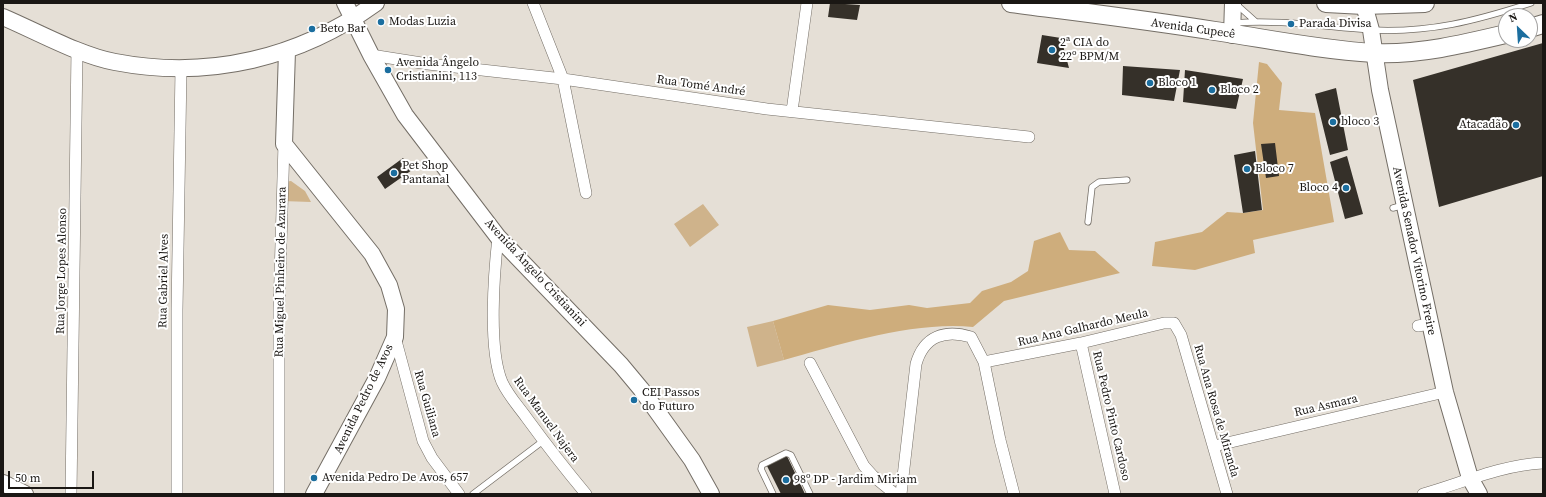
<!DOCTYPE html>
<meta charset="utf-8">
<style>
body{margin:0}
#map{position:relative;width:1546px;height:497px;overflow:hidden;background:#e5dfd6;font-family:"Source Serif 4",serif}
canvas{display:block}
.frame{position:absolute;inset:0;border:4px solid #1a1714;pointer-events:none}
.north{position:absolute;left:1498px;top:8px;width:40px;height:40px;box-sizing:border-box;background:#fff;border:1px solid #a3a2a1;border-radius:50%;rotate:335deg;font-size:11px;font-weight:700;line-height:16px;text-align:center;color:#1a1714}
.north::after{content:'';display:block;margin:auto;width:14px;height:18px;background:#1b6e9f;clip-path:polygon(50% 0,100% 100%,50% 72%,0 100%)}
.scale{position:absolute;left:8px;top:471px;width:86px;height:18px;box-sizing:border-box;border:2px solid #1a1714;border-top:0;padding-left:5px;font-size:12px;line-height:14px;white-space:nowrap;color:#1a1714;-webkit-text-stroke:3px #fff;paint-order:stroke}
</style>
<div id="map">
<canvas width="1546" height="497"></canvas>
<div class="frame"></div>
<div class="north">N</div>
<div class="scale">50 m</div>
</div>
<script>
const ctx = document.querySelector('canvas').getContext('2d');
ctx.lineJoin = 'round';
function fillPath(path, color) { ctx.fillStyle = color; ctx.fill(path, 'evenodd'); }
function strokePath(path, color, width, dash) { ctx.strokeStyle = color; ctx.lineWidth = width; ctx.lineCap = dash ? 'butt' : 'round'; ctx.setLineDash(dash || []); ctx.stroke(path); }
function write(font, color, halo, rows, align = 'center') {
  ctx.font = font + ' "Source Serif 4",serif'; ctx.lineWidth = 4; ctx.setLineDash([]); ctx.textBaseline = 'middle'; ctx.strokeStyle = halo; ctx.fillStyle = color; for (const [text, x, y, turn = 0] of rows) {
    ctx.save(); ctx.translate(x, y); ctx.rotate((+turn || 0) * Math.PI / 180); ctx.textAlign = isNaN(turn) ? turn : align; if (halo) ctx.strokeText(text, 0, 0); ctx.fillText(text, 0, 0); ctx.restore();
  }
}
const green = new Path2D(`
 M291,181l14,10 6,11 -29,-1 2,-19z
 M703,204l16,21 -29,22 -16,-23z
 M773,321l11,39 -27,7 -10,-40z`);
const forest = new Path2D(`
 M1259,62l8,2 15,19 -3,27 36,3 19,109 -81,18 2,13 -60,17 -43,-4 3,-24 47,-10 25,-20 16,1 20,-3 -10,-87z
 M1060,232l9,18 26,1 25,22 -116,28 -31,26c-59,-6 -132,17 -189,33l-11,-39 55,-16 42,5 39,-5 18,3 43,-5 12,-12 29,-9 17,-11 6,-30z`);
const building = new Path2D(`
 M830,3l30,2 -3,15 -29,-3z
 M1042,35l19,3 8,30 -32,-5z
 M1543,43v133l-104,31 -26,-127z
 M1123,66l57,4 -6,31 -52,-6z
 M1185,70l58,9 -7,30 -53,-7z
 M1336,88l12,62 -18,5 -15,-61z
 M1275,143l4,33 -13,2 -5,-34z
 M1255,151l7,59 -19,3 -9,-58z
 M1347,156l16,58 -18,5 -15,-57z
 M403,158l9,12 -27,19 -8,-12z
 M787,456l18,38h-24l-14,-28z`);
const lane = new Path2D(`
 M1236,4l19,17
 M1234,23c43,-4 92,4 136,7 60,3 105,-9 161,-27
 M1393,208l11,-3
 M1088,222l4,-35 7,-5 28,-2
 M473,494l70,-53
 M773,494l-12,-25 1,-4 24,-12 5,2 19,39`);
const street = new Path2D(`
 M533,3l30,76 23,114
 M371,55l57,9 135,15 204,30 262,28
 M792,111l15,-108
 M498,237c-4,36 -10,112 4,145 6,13 16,24 24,35 19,26 39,52 60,77
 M1418,326l11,-2
 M395,337l28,104 9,17 27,36
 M1081,343l34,151
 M984,362l97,-19 83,-20h10l7,12 46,159
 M810,363l54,103 9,10 22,18
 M1214,446l231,-54
 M71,494l6,-445
 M177,494v-184l4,-241
 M279,494v-184l5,-166
 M901,494l15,-130c8,-28 29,-35 55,-27l13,25 16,78 14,54
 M1423,494c39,-11 78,-29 120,-31`);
const secondary = new Path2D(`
 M345,3l26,52 34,60 93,122 123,128 20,24 51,71 19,34
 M1364,5l7,25 9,60 65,302 25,86 9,16
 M3,17c33,14 78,39 112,45 94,18 185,-4 261,-59
 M1232,35l1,-32
 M287,51l-3,93 88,110 17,31 7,24 -1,28 -18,41 -63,116
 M3,483l22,11`);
const primary = new Path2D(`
 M1011,3c68,9 136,17 204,28 53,8 106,19 159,22 44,2 90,-9 132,-19
 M1326,3l38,2 61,-2
 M1530,28l13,-4`);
const markers = [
 [381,22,4,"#1b6e9f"],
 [1291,24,4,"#1b6e9f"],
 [312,29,4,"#1b6e9f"],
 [1052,50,4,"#1b6e9f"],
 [388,70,4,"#1b6e9f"],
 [1150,83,4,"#1b6e9f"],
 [1212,90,4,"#1b6e9f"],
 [1333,122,4,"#1b6e9f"],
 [1516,125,4,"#1b6e9f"],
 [1247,169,4,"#1b6e9f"],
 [394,173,4,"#1b6e9f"],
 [1346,188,4,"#1b6e9f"],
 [634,400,4,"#1b6e9f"],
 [314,478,4,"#1b6e9f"],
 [786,480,4,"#1b6e9f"]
];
const poiNames = [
 ["Modas Luzia",389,22],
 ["Parada Divisa",1299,24],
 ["Beto Bar",320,29],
 ["2ª CIA do",1060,43],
 ["22º BPM/M",1060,57],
 ["Avenida Ângelo",396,63],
 ["Cristianini, 113",396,77],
 ["Bloco 1",1158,83],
 ["Bloco 2",1220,90],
 ["bloco 3",1341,122],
 ["Atacadão",1508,125,"right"],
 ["Pet Shop",402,166],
 ["Pantanal",402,180],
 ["Bloco 7",1255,169],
 ["Bloco 4",1338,188,"right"],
 ["CEI Passos",642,393],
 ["do Futuro",642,407],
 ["Avenida Pedro De Avos, 657",322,478],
 ["98º DP - Jardim Miriam",794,480]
];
const streetNames = [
 ["Avenida Cupecê",1193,29,8],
 ["Rua Tomé André",701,86,8],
 ["Avenida Senador Vitorino Freire",1414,251,78],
 ["Rua Jorge Lopes Alonso",62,271,-89],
 ["Rua Miguel Pinheiro de Azurara",281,272,-89],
 ["Avenida Ângelo Cristianini",535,273,47],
 ["Rua Gabriel Alves",164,281,-89],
 ["Rua Ana Galhardo Meula",1083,328,-13],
 ["Avenida Pedro de Avos",364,399,-64],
 ["Rua Guiliana",427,404,74],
 ["Rua Asmara",1326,406,-13],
 ["Rua Ana Rosa de Miranda",1216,411,74],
 ["Rua Pedro Pinto Cardoso",1111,416,77],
 ["Rua Manuel Najera",546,420,54]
];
fillPath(green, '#cfb38b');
fillPath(forest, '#cead7c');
fillPath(building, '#353029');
strokePath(lane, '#746e66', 7);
strokePath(street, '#746e66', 12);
strokePath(secondary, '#746e66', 18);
strokePath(primary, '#746e66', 20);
strokePath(lane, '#fff', 5.5);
strokePath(street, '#fff', 11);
strokePath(secondary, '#fff', 16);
strokePath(primary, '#fff', 18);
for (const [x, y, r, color] of markers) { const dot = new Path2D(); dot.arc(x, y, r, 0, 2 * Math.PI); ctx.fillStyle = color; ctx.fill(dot); strokePath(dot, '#fff', 1.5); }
write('12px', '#1a1714', '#fff', poiNames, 'left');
write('12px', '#1a1714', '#fff', streetNames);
</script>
